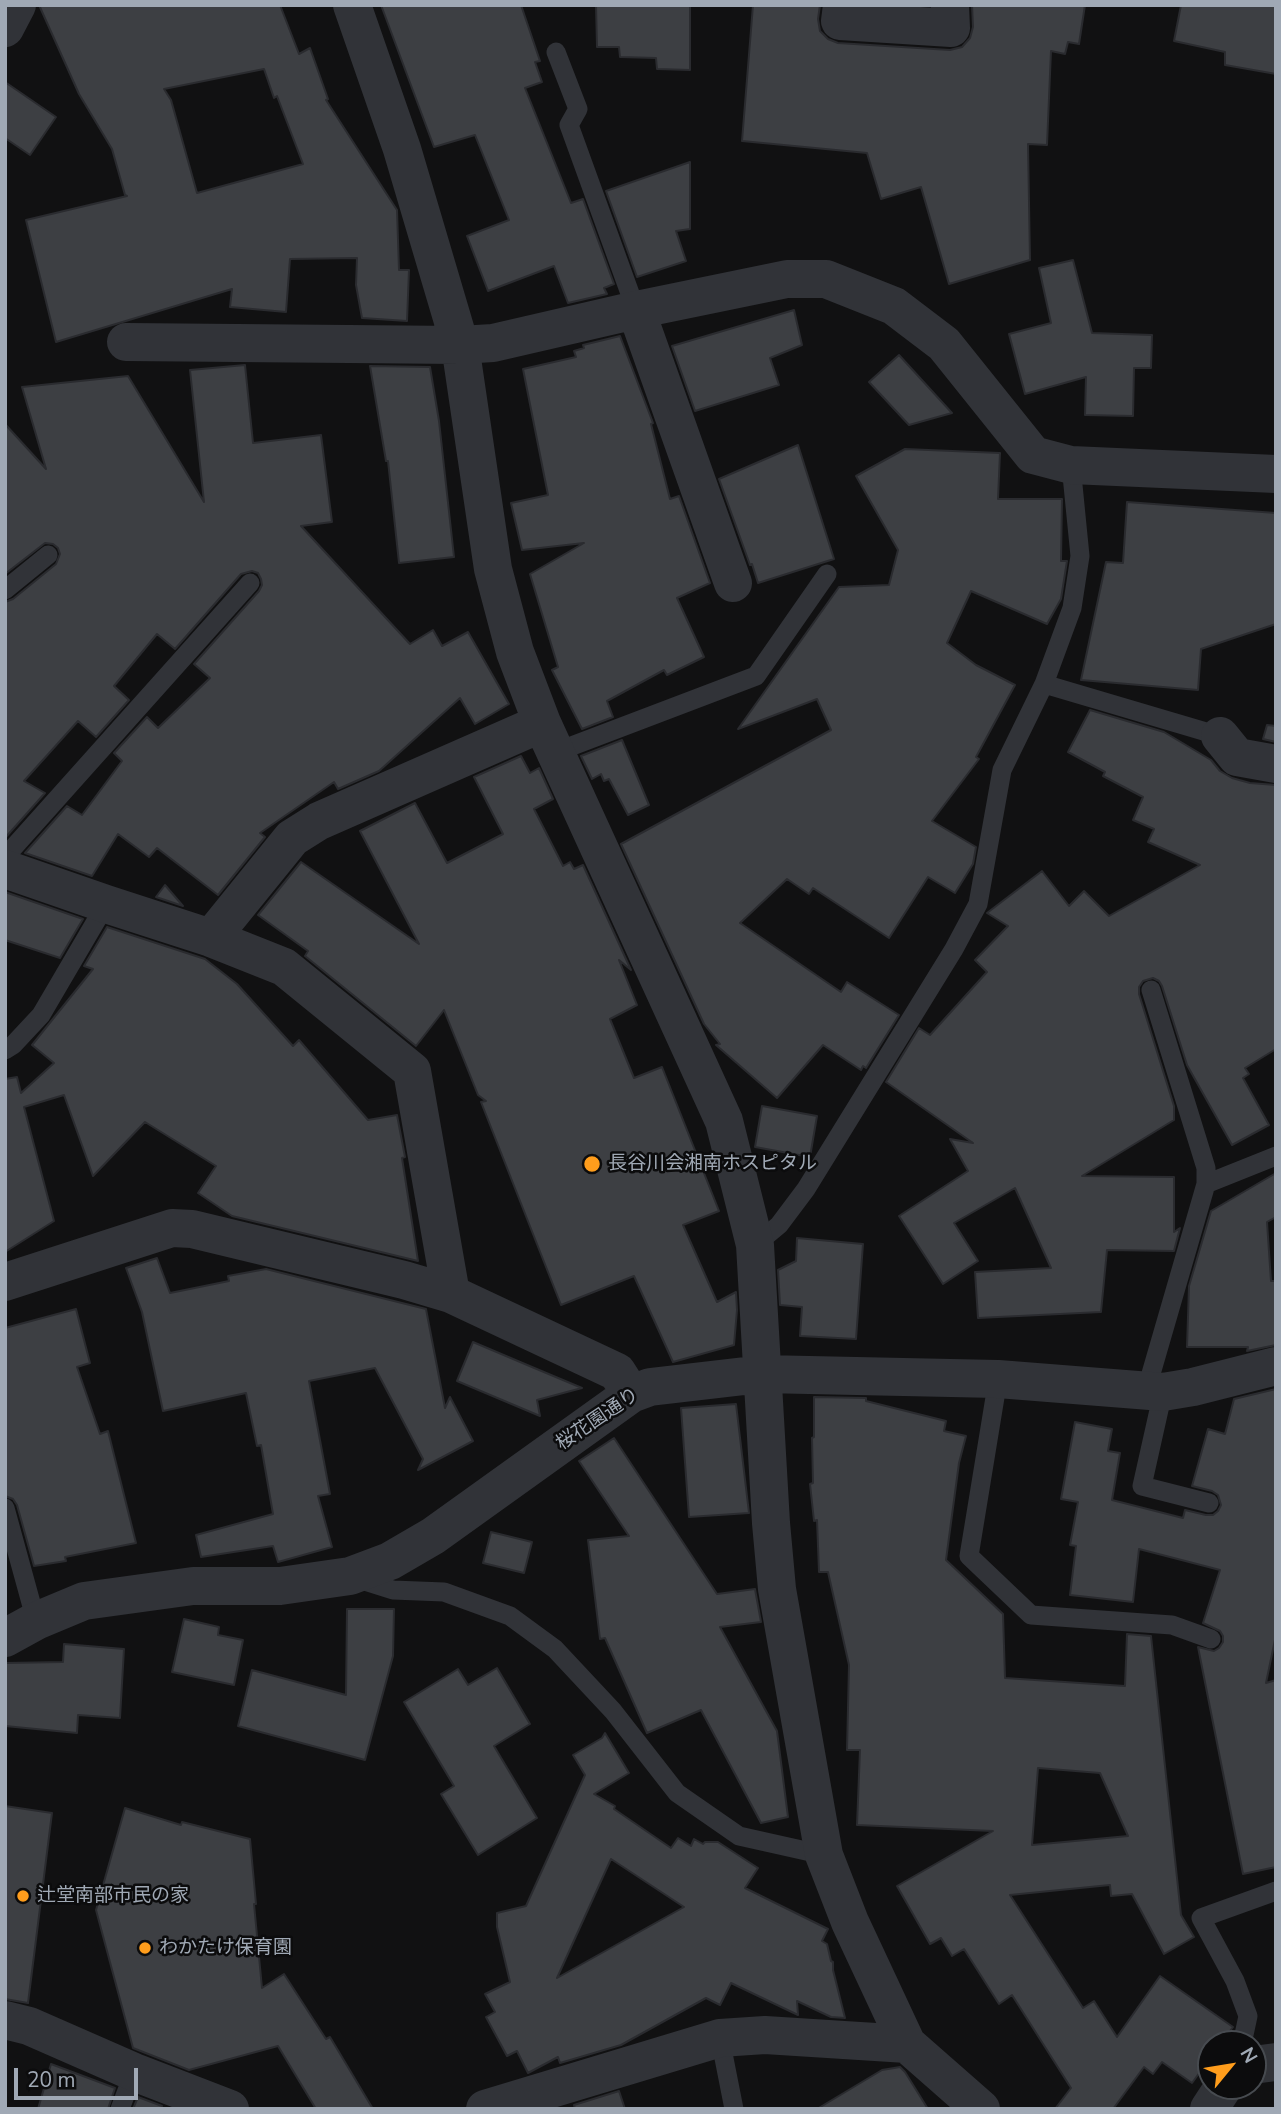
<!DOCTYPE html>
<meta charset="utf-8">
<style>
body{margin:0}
#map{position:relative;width:1281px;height:2114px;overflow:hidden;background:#111112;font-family:"Nunito Sans",sans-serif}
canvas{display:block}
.frame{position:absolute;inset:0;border:7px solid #a0a9b5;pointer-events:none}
.north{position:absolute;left:1197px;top:2030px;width:70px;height:70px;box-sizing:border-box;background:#0c0c0d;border:2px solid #474b50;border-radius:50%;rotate:60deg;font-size:19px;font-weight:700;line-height:28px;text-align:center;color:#a0a9b5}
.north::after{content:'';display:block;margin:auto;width:24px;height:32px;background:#ff9d1c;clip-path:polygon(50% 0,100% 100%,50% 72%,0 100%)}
.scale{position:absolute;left:14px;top:2068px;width:124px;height:32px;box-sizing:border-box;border:4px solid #a0a9b5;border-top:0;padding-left:9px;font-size:21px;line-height:24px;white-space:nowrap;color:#a0a9b5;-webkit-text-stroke:5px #0c0c0d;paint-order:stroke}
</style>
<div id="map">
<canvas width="1281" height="2114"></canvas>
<div class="frame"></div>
<div class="north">N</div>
<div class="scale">20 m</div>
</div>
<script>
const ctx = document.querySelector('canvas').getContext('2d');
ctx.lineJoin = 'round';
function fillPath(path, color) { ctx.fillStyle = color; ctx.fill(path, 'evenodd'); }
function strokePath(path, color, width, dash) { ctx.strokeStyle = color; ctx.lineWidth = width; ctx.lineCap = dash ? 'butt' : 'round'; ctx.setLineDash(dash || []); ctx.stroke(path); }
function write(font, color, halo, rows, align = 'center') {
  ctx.font = font + ' "Nunito Sans","Noto Sans JP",sans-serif'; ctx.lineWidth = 5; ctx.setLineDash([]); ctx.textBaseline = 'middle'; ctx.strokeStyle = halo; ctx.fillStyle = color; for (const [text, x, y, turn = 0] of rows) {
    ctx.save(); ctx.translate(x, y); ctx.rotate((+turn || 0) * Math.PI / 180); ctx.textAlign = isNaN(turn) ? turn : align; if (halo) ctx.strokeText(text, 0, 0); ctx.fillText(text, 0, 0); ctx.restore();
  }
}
const building = new Path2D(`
 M39,5h241l19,49 11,-6 18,51 -2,1 71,110 2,60h10l-2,51 -45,-3 -6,-33 1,-27 -67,1 -4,53 -56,-5 2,-18 -176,53 -30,-122 101,-24 -2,-1 -13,-46 -33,-55zM264,69l10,29 3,-2 26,68 -106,29 -26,-93 -7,-11z
 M381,5h140l19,56 -5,1 7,20 -17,6 46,115 12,-4 31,85 -10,4 3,6 -39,9 -14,-37 -66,25 -21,-55 42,-16 -34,-85 -41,12z
 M596,5h94v65l-33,-1 -1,-11 -36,-1 -1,-10h-22z
 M753,5h67l-2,14 2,12 8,8 10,4 112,7 12,-3 8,-9 3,-11 -1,-22h113l-6,39 -11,-2 -3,12 -14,-3 -4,94 -19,-1 2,116 -81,24 -28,-97 -40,12 -14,-46 -125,-12z
 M1181,5h95v69l-51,-9v-13l-51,-11z
 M5,82l51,35 -26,38 -25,-17z
 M690,162v67l-14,2 10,30 -49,16 -31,-86z
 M1073,260l19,73 60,2 -1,33h-17l-1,48 -48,-1 1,-38 -61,17 -16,-60 42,-11 -12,-55z
 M794,310l8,35 -32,13 9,27 -84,26 -23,-65z
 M620,336l33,87 -2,1 19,75 9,-3 31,87 -33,15 27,59 -37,18 -3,-5 -57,31 6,16 -31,12 -30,-59 6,-3 -28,-93 54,-31 -62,7 -11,-47 37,-8 -25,-126 53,-12 -2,-6 10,-3 -1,-3z
 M899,355l53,58 -43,12 -40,-43z
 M245,365l8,78 68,-8 11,87 -31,4 109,118 23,-14 9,16 26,-14 41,72 -34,20 -15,-26 -81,73 -41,18 -4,-7 -74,51 5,4 -47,58 -61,-47 -8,9 -31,-23 -26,42 -67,-23 42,-47 15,9 40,-54 -8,-8 33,-36 11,11 52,-50 -16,-14 65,-73 3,-6 -1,-6 -3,-6 -6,-2 -11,3 -66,75 -18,-15 -43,52 15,14 -33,37 -18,-16 -54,60 21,12 -40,45v-236l8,-3 43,-35 4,-10 -2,-6 -5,-4 -8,-1 -40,31v-150l41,45 -24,-82 106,-11 76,126 -14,-132z
 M370,366l60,1 9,54 15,136 -55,6 -11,-102h-2z
 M798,445l36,114 -76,24 -6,-19 -2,1 -31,-86z
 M905,449l95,4 -2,46h64l-1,62h6l-6,38 -14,25 -76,-33 -24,52 29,22 39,20 -39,72 3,2 -47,62 44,26 -3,17 -18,29 -27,-16 -39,61 -76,-50 -4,6 -22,-15 -47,44 101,69 6,-10 52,33 -33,53 -3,-2 -2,4 -38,-25 -46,53 -61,-53 4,-1 -16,-20 -83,-180 210,-114 -14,-31 -79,30 101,-142 50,-2 9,-35 -42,-74z
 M1127,502l149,11v111l-75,25 -3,41 -117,-10 25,-118 17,1z
 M1090,710l74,22 47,28 9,11 12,7 18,5 26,2v264l-31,19 4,6 -6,4 26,47 -37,20 -45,-80 -25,-79 -3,-5 -6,-3 -10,3 -4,6v7l35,112v14l-92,56 92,1v55l6,-4 -6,23 -67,-1 -6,62 -123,6 -3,-46 76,-4 -36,-80 -61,35 24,38 -35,23 -44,-68 69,-45 -18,-32 23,4 -87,-61 33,-54 11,7 57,-63 -12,-12 33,-34 -21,-13 55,-42 27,35 15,-15 25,25 91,-51 -52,-23 6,-13 -21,-9 10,-23 -40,-21 2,-4 -37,-20z
 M1267,725l9,1v16l-13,-3z
 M622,740l27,65 -21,10 -19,-36 -5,2 -3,-7 -9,5 -11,-23z
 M521,756l9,17 9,-5 14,31 -19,10 29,57 7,-4 4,7 9,-4 48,105 -12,-10 18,45 -27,14 24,59 28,-11 57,144 -36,14 34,77 19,-10 1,18 -3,35 -61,17 -39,-86 -73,29 -80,-203 5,-1 -8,-6 -34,-85 -28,36 -111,-90 3,-5 -50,-36 43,-53 118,82 -59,-113 55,-28 32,60 56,-29 -29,-57z
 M165,885l18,21 -27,-9z
 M5,892l78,27 -23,39 -55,-18z
 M107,927l98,32 32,25 56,62 6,-6 69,80 29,-5 8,42 -3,1 16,103 -186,-45 -34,-23 18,-27 -71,-44 -52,54 -29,-81 -40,12 30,114 -49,31v-173l12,-2 4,16 33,-30 -22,-18 61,-76 -9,-3z
 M762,1106l55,10 -7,41 -55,-10z
 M1276,1173v44l-9,5 4,59h5v64l-29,6 1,-4h-61l2,-61 22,-75z
 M797,1238l66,6 -7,95 -56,-3 2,-29 -22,-2 -2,-35 18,-9z
 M157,1258l13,35 59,-12 -1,-5 38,-7 160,40 19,99 5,-11 23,44 -55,29 5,-11 -48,-91 -66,13 21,113 -12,2 14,51 -54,15 -5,-16 -72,11 -5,-22 77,-21 -12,-69 -4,1 -11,-53 -83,18 -21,-99 -16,-44z
 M76,1309l14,54 -13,4 23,67 8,-3 28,112 -71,14 1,4 -32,5 -17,-61 -4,-6 -8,-3v-168z
 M473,1342l59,25 50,21 -45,12 3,16 -83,-35z
 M1276,1389v246l-10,48 10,-3v187l-33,7 -45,-227 16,4 5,-3 4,-6v-6l-3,-5 -17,-8 17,-53 -81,-21 -6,53 -63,-7 6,-49 -6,-1 8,-43 -17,-3 14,-77 37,7 -4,22 12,2 -8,47 71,18 2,-8 21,5h7l5,-4 3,-6 -3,-10 -6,-4 -20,-5 16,-57 17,5 9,-35z
 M814,1397l52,1v3l80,20 -2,10 22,5 -7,27 -13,97 57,54 2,64 120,8 2,-52 24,2 30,279 13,22 -30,17 -32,-60 -21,2 -1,-11 -100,10 73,113 11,-7 23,36 43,-61 73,51 -13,17h-9v13l-19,26 -30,-21 -9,12 -9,-7 -31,42h-58l16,-21 -59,-93 -13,9 -35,-55 -12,7 -11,-18 -11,6 -33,-58 96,-55 -136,-6 3,-75h-13l2,-85 -21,-93h-9l-2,-52 -3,1 -4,-37 3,-1 -1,-45 2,-1zM1038,1768l62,5 28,63 -96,9z
 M736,1404l13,109 -60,4 -8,-109z
 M614,1438l103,156 38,-5 6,33 -41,5 57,104 11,86 -27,6 -60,-113 -54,23 -42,-95 -5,1 -12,-99 41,-4 -50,-75z
 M491,1532l41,10 -8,31 -41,-10z
 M347,1609h47l-1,47 -28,104 -127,-34 14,-56 94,25z
 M184,1619l35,8 -1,8 25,5 -9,45 -62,-13z
 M64,1644l60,5 -4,69 -42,-3 -1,18 -72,-7v-63l58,-1z
 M497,1668l33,56 -36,22 43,72 -59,37 -37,-61 13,-8 -50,-84 54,-33 10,16z
 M605,1733l24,40 -35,21 21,12 -1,3 57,39 7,-10 13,8 3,-7 9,5 2,-2h13l40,26 -13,20 83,41 -6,12 5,3 4,17 2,1v8l12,48 -14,-1 -34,-16 1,14 -67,-32 -11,22 -14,-7 -85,47 -61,18 -2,-6 -30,16 -11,-22 -10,5 -21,-39 9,-5 -10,-18 25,-12 -13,-55v-14l29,-7 59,-131 -12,-20 29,-17zM611,1859l73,48 -127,71z
 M5,1806l47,7 -24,190 -23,-4z
 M125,1808l56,17 1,-3 68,17 6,65h-2l8,84 22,-14 42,65 4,-2 43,72h-57l-38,-63 -89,24 -56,-22 -37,-138z
 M51,2064l64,24 -7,21h-70z
 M900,2067l5,5 23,37h-111l65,-39z
 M619,2091l6,18h-50l-1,-4z
 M138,2097l24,9 -1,3h-28z`);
const lane = new Path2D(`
 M556,52l22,57 -9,16 67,185
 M5,590l43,-35
 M1044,684l176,52
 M556,752l200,-76 71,-102
 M5,857l245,-274
 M5,1050l8,-5 28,-30 65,-111
 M1206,1184l70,-28
 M755,1245l24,-20 27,-36 148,-240 24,-45 24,-134 42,-86 28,-76 8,-52 -9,-91
 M998,1379l-29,177 62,59 141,10 39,14
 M1146,1391l60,-207v-16l-55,-178
 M1163,1392l-21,94 67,17
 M5,1508l31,113
 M355,1578l38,12 51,2 66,24 45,33 58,62 64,82 62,43 85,19
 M720,2038l14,71
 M1242,2044l6,-28 -13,-35 -34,-63 75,-27
 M120,2109l14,-37`);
const street = new Path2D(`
 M352,5l50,144 58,196 33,224 22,83 27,71 182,398 31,124 16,278 6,66 47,266 26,67 57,122 74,65
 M842,5l-2,16 111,7 -1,-23
 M5,28l12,-23
 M636,310l97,273
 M126,342l334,3 33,-2 143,-33 151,-31h39l68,27 50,38 89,111 38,10 205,9
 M1220,736l17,21 39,7
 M5,869l101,35 105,34 73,29 128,104 39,223
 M211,938l81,-100 27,-17 223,-98
 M5,1282l167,-54 20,1 212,51 47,14 166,78 14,22
 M5,1638l31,-17 48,-20 109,-15h87l70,-10 40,-15 43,-25 198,-142 19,-7 112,-13 236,5 165,13 30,-5 83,-21
 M5,2020l24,6 105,46 96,37
 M1253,2065l23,-3
 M485,2109l235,-71 45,-3 142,9
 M1209,2109l15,-23`);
const markers = [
 [592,1164,9,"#ff9d1c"],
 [23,1896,7,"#ff9d1c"],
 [145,1948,7,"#ff9d1c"]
];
const poiNames = [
 ["長谷川会湘南ホスピタル",608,1164],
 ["辻堂南部市民の家",37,1896],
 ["わかたけ保育園",159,1948]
];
const streetNames = [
 ["桜花園通り",598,1420,-34]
];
fillPath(building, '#3d3f43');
strokePath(building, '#2a2b2f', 2);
strokePath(lane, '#313338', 19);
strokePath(street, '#313338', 38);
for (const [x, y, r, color] of markers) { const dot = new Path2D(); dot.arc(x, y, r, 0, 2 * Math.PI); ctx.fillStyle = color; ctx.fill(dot); strokePath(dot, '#0c0c0d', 2.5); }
write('19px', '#a0a9b5', '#0c0c0d', poiNames, 'left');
write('19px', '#a0a9b5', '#0c0c0d', streetNames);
</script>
